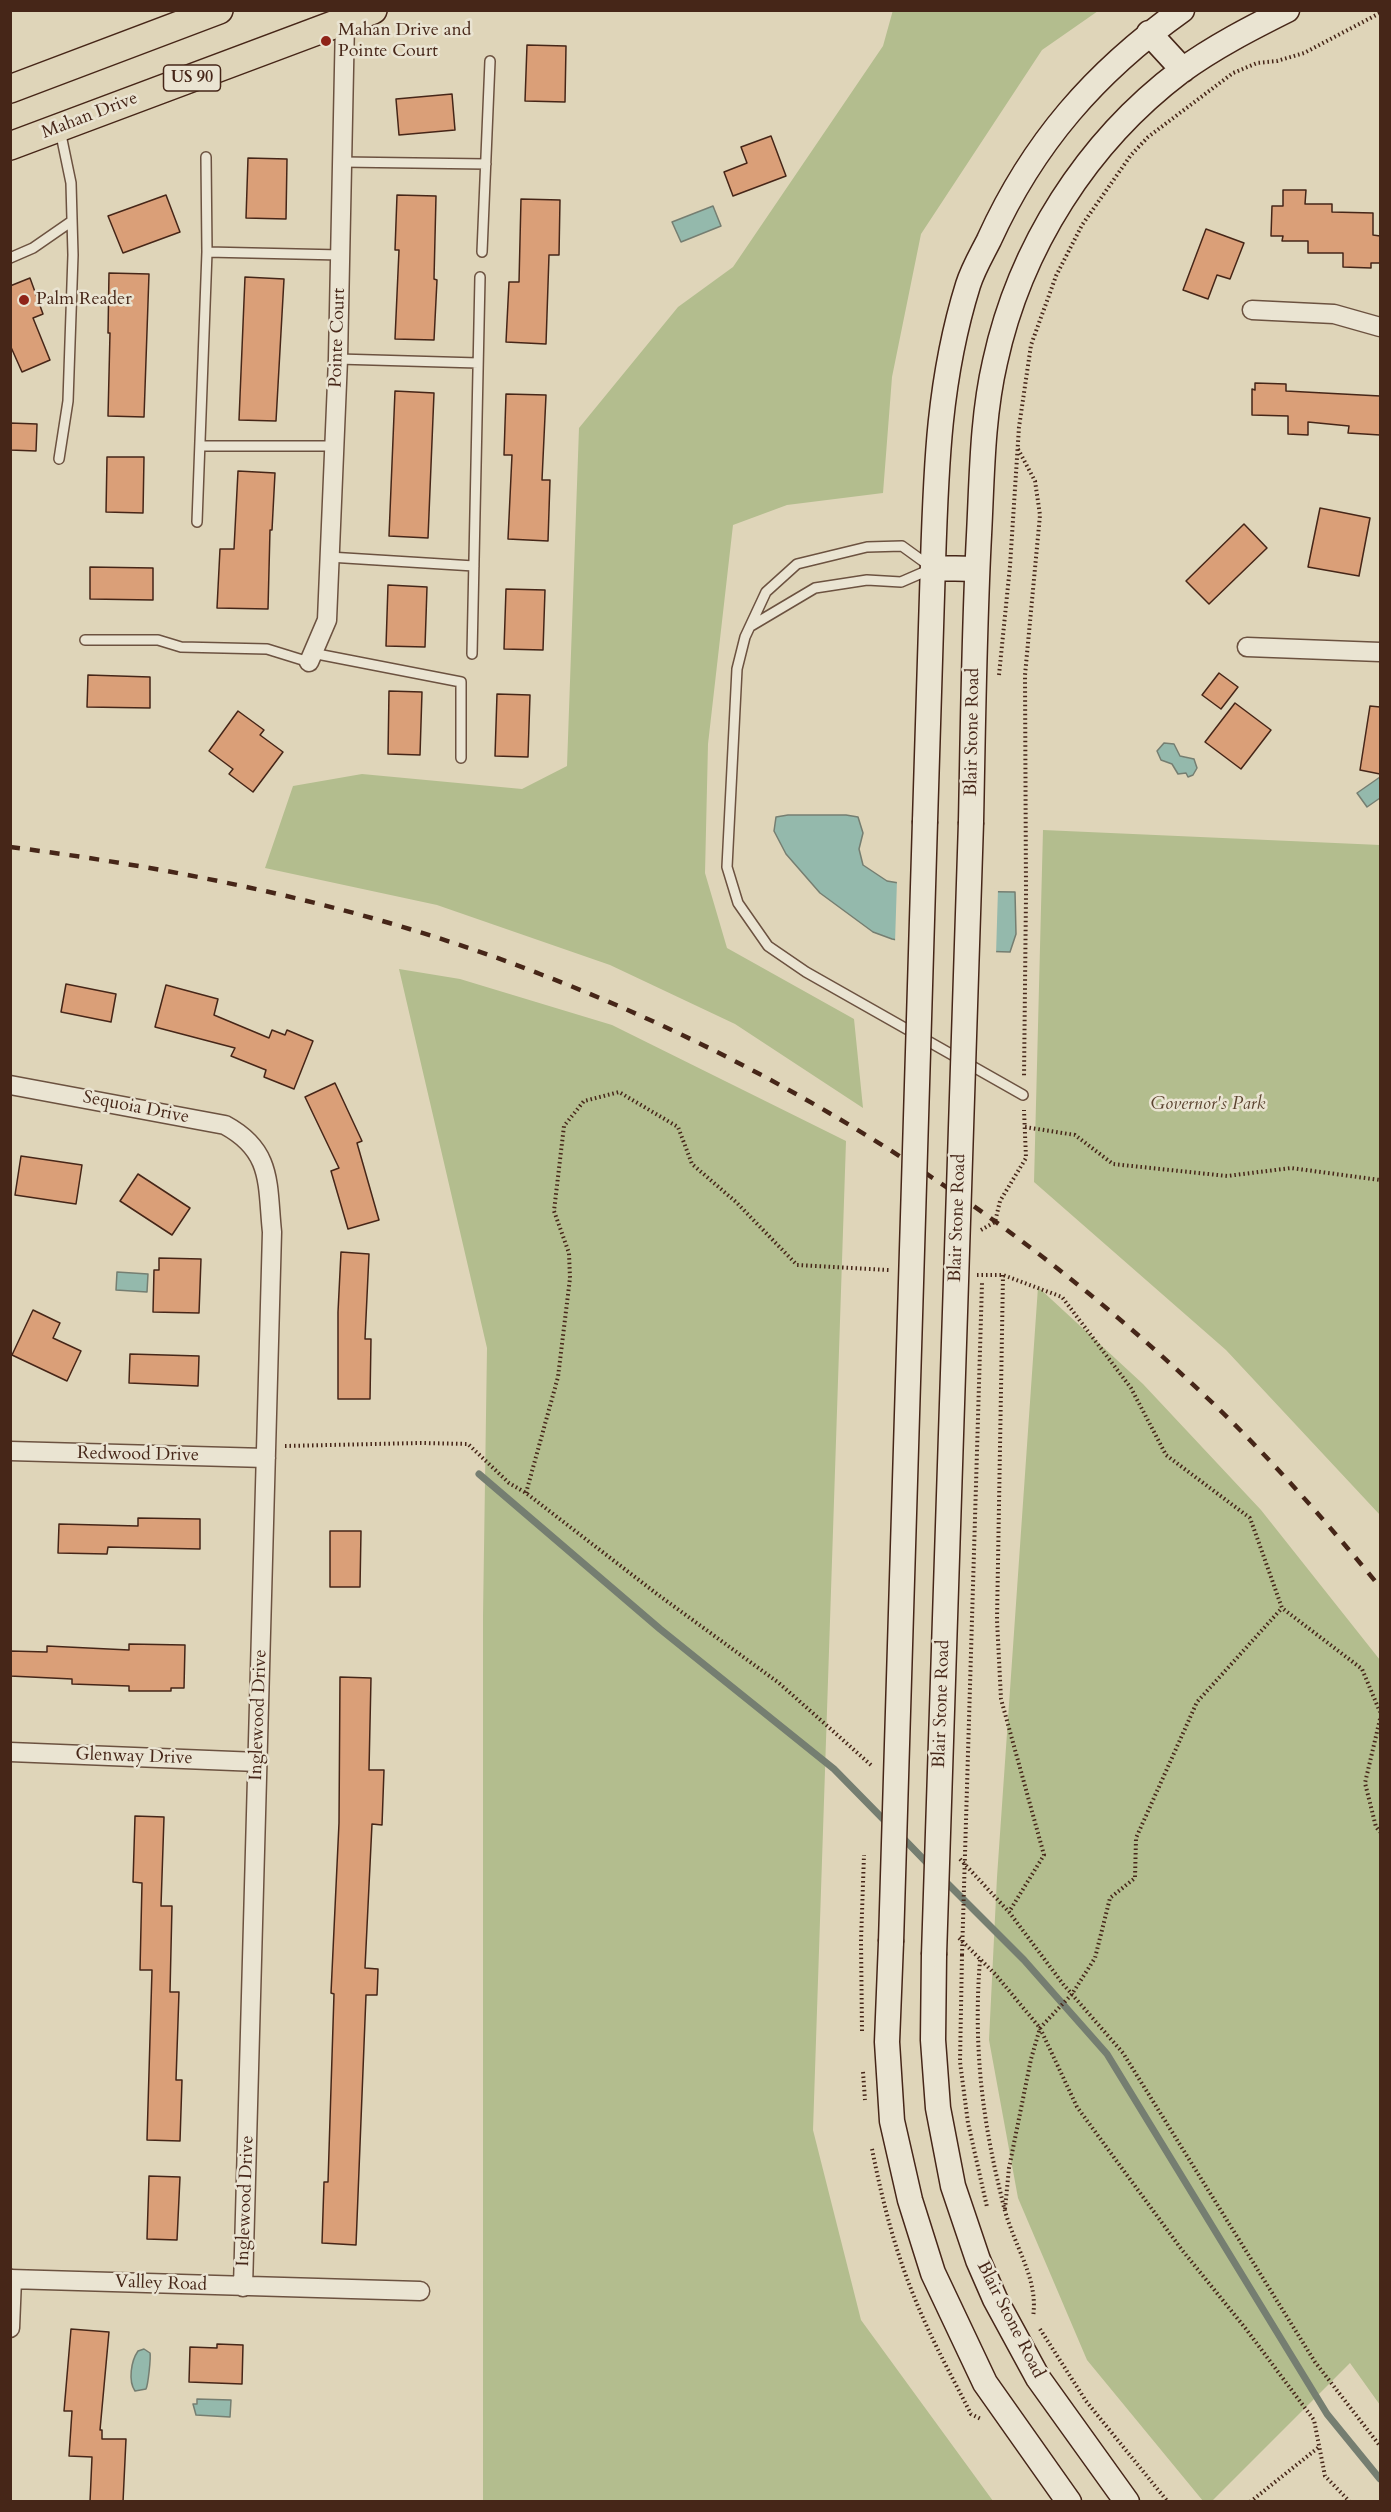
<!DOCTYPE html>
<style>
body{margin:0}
#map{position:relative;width:1391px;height:2512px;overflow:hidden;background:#dfd5b9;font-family:Cardo,serif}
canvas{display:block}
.frame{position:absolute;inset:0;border:12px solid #462618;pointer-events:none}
</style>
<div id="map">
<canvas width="1391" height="2512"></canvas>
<div class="frame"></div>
</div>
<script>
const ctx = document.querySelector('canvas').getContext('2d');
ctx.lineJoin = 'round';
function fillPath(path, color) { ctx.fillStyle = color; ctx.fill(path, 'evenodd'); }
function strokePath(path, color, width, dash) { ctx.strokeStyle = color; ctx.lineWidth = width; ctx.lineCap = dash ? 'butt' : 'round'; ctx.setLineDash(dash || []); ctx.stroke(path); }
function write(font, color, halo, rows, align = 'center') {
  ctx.font = font + ' Cardo,serif'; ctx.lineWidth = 5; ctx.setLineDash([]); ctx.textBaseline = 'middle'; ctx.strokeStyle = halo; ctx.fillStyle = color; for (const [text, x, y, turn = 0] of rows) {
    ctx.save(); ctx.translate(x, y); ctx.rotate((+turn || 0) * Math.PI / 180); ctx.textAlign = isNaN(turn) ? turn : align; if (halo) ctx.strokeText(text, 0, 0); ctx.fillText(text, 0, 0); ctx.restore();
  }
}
const green = new Path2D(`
 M893,10l205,1 -56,39 -121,184 -29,143 -9,116 -96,12 -54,20 -25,219 -3,129 22,75 127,71 9,89 -128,-84 -125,-59 -173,-60 -172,-37 28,-82 69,-12 160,15 45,-23 12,-338 99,-121 55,-40 150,-221z
 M1043,830l337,15v670l-154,-165 -192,-168z
 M399,969l61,10 152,46 234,116 -33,989 48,190 132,181h-510v-885l4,-268z
 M1038,1287l105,97 118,126 119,150v745l-30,-42 -138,138h-9l-116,-141 -69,-162 -29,-158 8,-163z`);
const water = new Path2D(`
 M713,206l8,20 -40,16 -9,-20z
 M1164,743l10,1 6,12 14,3 3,9 -4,7 -5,2 -2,-4 -8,1 -6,-10 -11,-4 -4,-9z
 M1380,777v21l-13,9 -10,-14z
 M788,815h58l12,2 5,16 -4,16 4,16 24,16 59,10 69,1 1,42 -6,18 -65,-2 -53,-11 -19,-7 -53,-39 -34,-39 -12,-23 2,-14z
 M117,1272l31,2 -1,18 -31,-2z
 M144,2349l6,4c1,5 -2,32 -4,36l-11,2c-7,-10 -4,-30 3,-40z
 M197,2399l34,1 -1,17 -34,-2 -3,-11h4z`);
const pier = new Path2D(`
 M897,880l49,8 52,1 -2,66 -52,-2 -49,-10z`);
const stream = new Path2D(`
 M479,1474l181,155 174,140 53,54
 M900,1835l30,31
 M942,1878l82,82 83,94 220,360 53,65`);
const building = new Path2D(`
 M527,45l39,1 -1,56 -40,-1z
 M452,94l3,36 -56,5 -3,-36z
 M771,136l15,40 -53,20 -9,-24 23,-9 -6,-16z
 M248,158l39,1 -1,60 -40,-1z
 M1283,190h23l-1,14h27v8l41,1v22l7,1v27h-9v5l-28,-1v-14h-35v-12h-26l1,-5h-12l1,-30h11z
 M166,195l14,37 -57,21 -15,-37z
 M397,195l39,1 -2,83 3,1 -3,60 -39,-1 4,-89h-4z
 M521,199l39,1 -1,55h-10l-3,89 -40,-2 3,-60h10z
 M1206,229l38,14 -14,36 -13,-4 -9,24 -25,-9z
 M109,273l40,1 -5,143 -36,-1 2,-83h-2z
 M245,277l39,2 -8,142 -37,-1z
 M30,278l13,36 -10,4 17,42 -28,12 -12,-27v-59z
 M1255,383l31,1v7l94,5v39l-32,-2 1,-7 -41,-4v13l-20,-1v-18l-36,-1v-26l3,1z
 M395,391l39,2 -6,145 -39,-2z
 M506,394l40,1 -4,85h8l-2,61 -40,-2 4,-84h-8z
 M10,423l27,1 -1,27 -26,-1z
 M107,457h37l-1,56 -37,-1z
 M238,471l37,2 -3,57h-2l-2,79 -51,-1 3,-59h14z
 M1320,508l50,10 -11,58 -51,-9z
 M1244,524l23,24 -58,56 -23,-23z
 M90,567l63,1v32l-63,-1z
 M388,585l39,2 -2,60 -39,-1z
 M506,589l39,1 -2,60 -39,-1z
 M1219,673l19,14 -17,22 -19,-14z
 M88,675l62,2v31l-63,-1z
 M389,691l33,1 -2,63 -32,-1z
 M497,694l33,1 -2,62 -33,-1z
 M1235,703l36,27 -30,39 -36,-27z
 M1370,706l10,1v67l-20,-4z
 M238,711l26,19 -4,5 23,17 -30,40 -24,-18 4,-5 -24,-18z
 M66,984l50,10 -5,28 -50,-10z
 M166,985l52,14 -4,16 55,23 3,-8 13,5 2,-5 26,11 -19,48 -30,-12 2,-7 -35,-14 4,-8 -80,-21z
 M335,1083l27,58 -5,2 22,77 -31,9 -17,-58 8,-3 -34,-71z
 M21,1156l61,9 -6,39 -61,-9z
 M138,1174l52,34 -18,27 -52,-34z
 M341,1252l28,2 -4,85h6l-1,60h-32v-87z
 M159,1258l42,1 -2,54 -46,-1 1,-42h5z
 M33,1310l27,13 -7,15 28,13 -14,30 -55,-26z
 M130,1354l69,2 -1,30 -69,-3z
 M138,1518l62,1v30l-92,-2 -1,7 -49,-1 1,-29 79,2z
 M330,1531h31l-1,56h-30z
 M129,1644l56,1 -1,43h-13v3h-42v-5l-57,-2v-5l-62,-3v-25l37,1v-6l82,4z
 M340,1677l31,1 -2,92h15l-2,55 -10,-1 -7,144 13,1 -1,26h-11l-10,250 -34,-2 2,-61h4l6,-188 -3,-1 8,-170z
 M135,1816l29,1 -3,89h11l-2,86h9l-3,88h6l-2,61 -33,-1 5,-170h-12l2,-87 -9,-1z
 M149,2176l31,1 -3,63 -30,-1z
 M71,2329l38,3 -9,98h2v9h24l-3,63h-33l2,-45 -23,-1 3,-45h-8z
 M217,2344l26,1 -1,39 -53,-2 1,-35 27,1z`);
const path = new Path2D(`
 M1018,449l17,32 5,34 -15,160 1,219 -2,184
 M999,675l11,-109 9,-139 12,-82 25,-69 26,-51 49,-70 17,-18 85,-64 24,-10 20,-2 27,-8 76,-40
 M1025,1127l50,8 38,29 114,12 64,-8 89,12
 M981,1230l14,-8 5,-21 26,-43 -2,-48
 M977,1275h26l59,22 69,91 35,67 84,63 32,90 80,61 18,43
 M1003,1275l-6,345 4,79 43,156 -35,57
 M285,1446l135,-3 48,1 41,39 17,10 131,101 122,89 93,83
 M526,1493l32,-116 12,-99 -1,-25 -15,-42 10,-85 20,-25 35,-9 59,35 14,37 44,38 61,63 92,5
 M1380,1719l-15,64 11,44 4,5
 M960,1859l49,53 54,72 60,69 192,309 65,84
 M959,1938l37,37 44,53 37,79 105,143 64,79 68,91 11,56 25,26
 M962,1955l-2,107 8,61 19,84
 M980,1960c-6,75 0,144 17,218 4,16 7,33 13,48 11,31 28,58 23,91
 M862,2031l-1,-90 3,-86
 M863,2072l2,28
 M872,2149c10,50 22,98 41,145 16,41 38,81 58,120l10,5
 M1005,2209l4,-41 22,-109 9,-31 32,-34 23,-36 15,-60 25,-20 1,-40 61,-136 85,-94
 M1040,2329l46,72 82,101
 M1250,2502l69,-55`);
const lane = new Path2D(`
 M342,162l144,2
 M207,252l134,3
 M482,252l8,-191
 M10,258l23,-10 39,-27
 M338,359l140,4
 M200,446h134
 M59,459l9,-58 5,-146 -2,-72 -11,-53
 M197,522l10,-270 -1,-95
 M329,557l145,9
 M931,567l-29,-21 -35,1 -70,17 -31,28 -21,45 -8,32 -10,198 11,36 30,43 38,26 217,123
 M751,626l64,-38 52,-8 34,2 30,-13
 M85,640h73l23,7 86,2 42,13
 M312,653l149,29v76
 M472,654l8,-377`);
const street = new Path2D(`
 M1252,310l82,4 46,13
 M1247,647l133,5
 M309,662l18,-42 11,-261 7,-338 -3,-10
 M10,1085l215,40c48,26 42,59 47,107l-29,1055
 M10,1451l256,7
 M10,1752l248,10
 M10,2279l410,12
 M10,2328l2,-49`);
const secondary = new Path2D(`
 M1149,33l34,37
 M933,568l44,1
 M925,821c2,-86 5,-172 8,-258 3,-97 6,-185 35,-278 5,-16 14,-31 21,-45 44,-97 106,-168 193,-230
 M971,822c2,-96 3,-191 8,-287 3,-57 3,-117 16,-173 25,-115 92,-220 186,-291 33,-24 70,-43 106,-61
 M891,1942l-4,100 5,79 18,79 23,73 52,110 84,119
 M934,1955l-1,85 5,68 15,78 25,74 17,39 43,79 89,124`);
const primary = new Path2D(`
 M10,89l209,-79
 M10,146l363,-136`);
const rail = new Path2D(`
 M10,847c181,23 361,61 530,127 246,94 470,238 661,418 65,61 123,127 179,195`);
const pathBridge = new Path2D(`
 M962,1955l20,-672`);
const secondaryBridge = new Path2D(`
 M891,1942l34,-1121
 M934,1955l37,-1133`);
const markers = [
 [326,41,6,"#8f2418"],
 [24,300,6,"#8f2418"]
];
const shields = [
 [192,78,57]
];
const shieldNames = [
 ["US 90",192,78]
];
const poiNames = [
 ["Mahan Drive and",338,31],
 ["Pointe Court",338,52],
 ["Palm Reader",36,300]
];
const streetNames = [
 ["Mahan Drive",90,116,-21],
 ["Pointe Court",338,338,-88],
 ["Blair Stone Road",973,732,-89],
 ["Sequoia Drive",136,1108,11],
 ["Blair Stone Road",958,1218,-88],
 ["Redwood Drive",138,1455,1],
 ["Blair Stone Road",942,1704,-88],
 ["Inglewood Drive",259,1715,-88],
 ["Glenway Drive",134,1757,2],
 ["Inglewood Drive",246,2201,-88],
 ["Valley Road",161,2284,2],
 ["Blair Stone Road",1010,2320,63]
];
const parkNames = [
 ["Governor's Park",1208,1105]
];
fillPath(green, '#b3bd8e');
fillPath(water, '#94b9ac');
strokePath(water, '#757e71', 1.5);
fillPath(pier, '#dfd5b9');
strokePath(stream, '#757e71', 7);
fillPath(building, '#da9f78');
strokePath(building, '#462618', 1.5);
strokePath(lane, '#6c5240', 12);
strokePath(street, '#6c5240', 21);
strokePath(secondary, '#462618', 27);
strokePath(primary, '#462618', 30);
strokePath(path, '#462618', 4, [1.5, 3]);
strokePath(lane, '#eae4d2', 9);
strokePath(street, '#eae4d2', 18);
strokePath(secondary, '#eae4d2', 24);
strokePath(primary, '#dfd5b9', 27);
strokePath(rail, '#462618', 4.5, [10, 10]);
strokePath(secondaryBridge, '#462618', 27, []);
strokePath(pathBridge, '#462618', 4, [1.5, 3]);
strokePath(secondaryBridge, '#eae4d2', 24);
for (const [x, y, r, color] of markers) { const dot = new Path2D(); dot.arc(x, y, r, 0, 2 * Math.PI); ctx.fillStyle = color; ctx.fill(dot); strokePath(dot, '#eae4d2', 2); }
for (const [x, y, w] of shields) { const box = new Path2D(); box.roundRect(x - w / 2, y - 13, w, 26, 4.5); ctx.fillStyle = '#eae4d2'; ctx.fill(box); strokePath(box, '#462618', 1.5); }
write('bold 16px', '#462618', null, shieldNames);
write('18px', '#462618', '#eae4d2', poiNames, 'left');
write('18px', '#462618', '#eae4d2', streetNames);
write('italic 18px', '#5c4430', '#eae4d2', parkNames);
</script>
